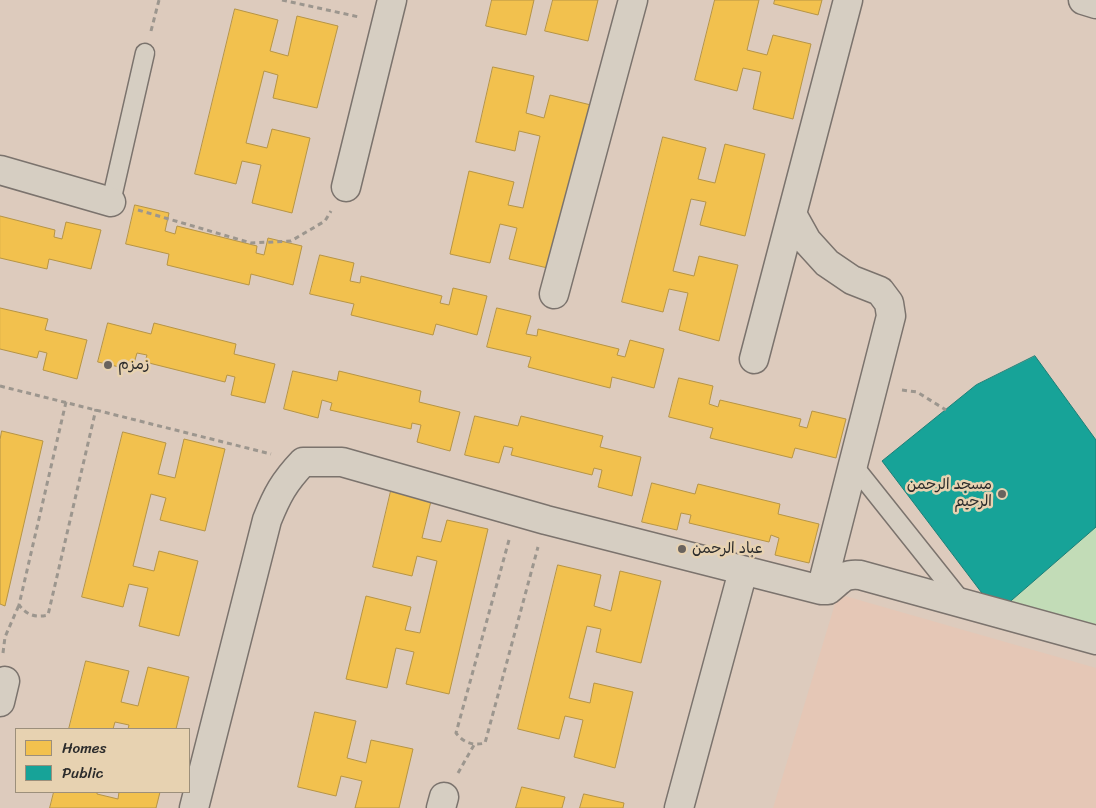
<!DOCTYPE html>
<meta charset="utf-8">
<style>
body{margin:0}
#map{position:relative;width:1096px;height:808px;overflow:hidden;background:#ddcbbd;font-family:Sriracha,sans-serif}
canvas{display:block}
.legend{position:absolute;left:15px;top:728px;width:175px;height:65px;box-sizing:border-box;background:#e7d2b1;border:1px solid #9c8f7b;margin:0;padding:6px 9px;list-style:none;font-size:15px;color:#2b2b2b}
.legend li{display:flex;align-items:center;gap:10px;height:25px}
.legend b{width:25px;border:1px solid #9c8f7b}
</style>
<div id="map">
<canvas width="1096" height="808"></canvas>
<ul class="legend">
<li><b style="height:14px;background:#f2c14e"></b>Homes</li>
<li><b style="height:14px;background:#17a398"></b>Public</li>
</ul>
</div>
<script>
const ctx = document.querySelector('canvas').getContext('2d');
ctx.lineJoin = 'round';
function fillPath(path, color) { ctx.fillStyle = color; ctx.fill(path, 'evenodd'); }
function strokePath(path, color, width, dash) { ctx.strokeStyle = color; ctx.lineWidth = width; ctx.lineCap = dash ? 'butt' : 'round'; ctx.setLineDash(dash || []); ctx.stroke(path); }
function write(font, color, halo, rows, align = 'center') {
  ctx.font = font + ' Sriracha,"Playpen Sans Arabic",sans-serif'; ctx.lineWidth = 5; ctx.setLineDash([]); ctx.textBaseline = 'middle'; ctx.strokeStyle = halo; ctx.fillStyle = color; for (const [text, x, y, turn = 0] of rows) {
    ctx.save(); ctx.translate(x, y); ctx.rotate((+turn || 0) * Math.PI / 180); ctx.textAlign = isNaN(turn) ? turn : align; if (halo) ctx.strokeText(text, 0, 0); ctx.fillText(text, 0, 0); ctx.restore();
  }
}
const built = new Path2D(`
 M838,594l258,74v140h-323z`);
const green = new Path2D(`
 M1096,527v113l-99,-27z`);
const homes = new Path2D(`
 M492,0h42l-8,35 -40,-9z
 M553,0h45l-10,41 -43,-10z
 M715,0h44l-12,50 20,5 6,-20 38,9 -18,75 -40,-10 8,-37 -18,-4 -6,23 -42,-11z
 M775,0h47l-4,15 -44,-11z
 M235,9l43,11 -8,31 18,5 9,-40 41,10 -21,82 -44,-10 5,-23 -14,-4 -18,72 21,5 5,-19 38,9 -18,75 -40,-10 9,-38 -19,-4 -6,23 -41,-10z
 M493,67l41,9 -8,37 18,5 6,-23 41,10 -39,164 -43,-10 8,-31 -17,-4 -10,39 -40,-9 19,-83 45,11 -6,23 15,3 17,-72 -21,-5 -4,20 -39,-9z
 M663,137l43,11 -8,31 17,4 10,-39 40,10 -20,82 -45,-11 6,-23 -15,-3 -18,72 21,5 5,-20 39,9 -19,76 -40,-11 9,-37 -19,-4 -6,23 -41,-10z
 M135,205l34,8 -4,18 10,3 2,-8 80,20 -1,7 8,2 4,-17 34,8 -9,39 -42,-11 -2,11 -82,-20 2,-11 -43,-10z
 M0,216l55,14 -1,7 8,2 4,-17 35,8 -10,39 -42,-10 -2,10 -47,-11z
 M320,255l34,8 -4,18 10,2 1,-7 81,20 -2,7 9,2 4,-17 34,8 -10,39 -41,-11 -3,11 -82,-20 3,-11 -44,-10z
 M0,308l48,11 -3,11 42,10 -10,39 -34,-9 4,-17 -8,-2 -2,7 -37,-9z
 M497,308l34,8 -5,18 11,2 1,-7 81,20 -2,6 8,2 5,-17 34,9 -10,39 -42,-11 -2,11 -82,-21 3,-10 -44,-10z
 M108,323l43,11 3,-11 82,21 -2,10 41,10 -10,39 -34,-8 4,-18 -8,-2 -2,7 -80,-20 2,-7 -10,-2 -5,17 -34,-8z
 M293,371l44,10 2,-10 82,20 -2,11 41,10 -10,39 -33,-9 4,-17 -9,-2 -1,6 -81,-19 2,-7 -10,-3 -4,18 -34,-9z
 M679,378l34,8 -4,18 9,3 2,-7 81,19 -2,7 8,2 5,-17 34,8 -10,39 -41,-10 -3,10 -82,-20 3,-10 -44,-11z
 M475,416l43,10 3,-10 82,20 -3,11 41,10 -9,39 -34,-9 4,-17 -8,-2 -2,7 -81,-20 2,-7 -9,-2 -5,17 -34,-8z
 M2,431l41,10 -38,165 -5,-2v-164z
 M123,432l43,11 -8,31 17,4 9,-39 41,10 -20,82 -45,-11 6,-22 -15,-4 -18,72 21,5 5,-20 39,10 -19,75 -40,-10 9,-38 -19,-4 -6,23 -41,-10z
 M652,483l43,11 3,-10 82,20 -2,10 41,10 -10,39 -34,-8 4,-17 -8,-3 -2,7 -80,-19 2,-8 -10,-2 -4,17 -35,-8z
 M391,491l40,10 -9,37 19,4 6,-22 41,9 -39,165 -43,-10 8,-32 -18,-4 -9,40 -41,-9 20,-83 45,11 -6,23 15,3 17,-72 -20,-5 -5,20 -39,-9z
 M558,565l43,10 -7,31 17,5 9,-40 41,10 -20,82 -45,-11 5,-23 -14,-3 -18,72 21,5 4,-20 39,9 -18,76 -41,-11 9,-37 -18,-4 -6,23 -41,-10z
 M86,661l43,10 -8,31 17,4 10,-39 41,10 -13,52h-48l1,-4 -14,-3 -2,7h-44z
 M315,712l41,9 -9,37 19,5 5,-23 42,9 -14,59h-44l7,-27 -21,-5 -5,20 -38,-9z
 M522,787l43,10 -3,11h-46z
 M54,792h43v2l21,5 1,-7h41l-4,16h-106z
 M584,794l40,9 -1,5h-43z`);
const public = new Path2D(`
 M1035,356l61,84v87l-99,86 -115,-152 94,-76z`);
const path = new Path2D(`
 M282,0l77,17
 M151,31l8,-31
 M138,210l113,33 40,-2 34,-20 6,-10
 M0,386l271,68
 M902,390l15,2 29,18
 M66,402l-47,203c8,10 16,13 29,10l48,-206
 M509,540l-53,193c8,10 17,13 29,10l53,-196
 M3,653l2,-16 14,-32
 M458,773l16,-28`);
const service = new Path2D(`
 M111,202l34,-149
 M853,465l110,138`);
const minor = new Path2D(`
 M1083,0l13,4
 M0,170l111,32
 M346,187l46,-187
 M792,214l15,27 20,22 25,17 28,11 9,12 2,13 -70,274
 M554,294l79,-294
 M754,359l94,-359
 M0,702l5,-21
 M194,808l73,-288c10,-25 17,-38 36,-58h39l204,58 275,70h7c12,-9 15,-17 32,-15l236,65
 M441,808l3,-11
 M679,808l64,-237`);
const markers = [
 [108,365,5,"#69635e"],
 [1002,494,5,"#69635e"],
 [682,549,5,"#69635e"]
];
const poiNames = [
 ["زمزم",118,365],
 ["مسجد الرحمن",992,485,"right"],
 ["الرحيم",992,502,"right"],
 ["عباد الرحمن",692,549]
];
fillPath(built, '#e5c7b6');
fillPath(green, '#c2dcb7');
fillPath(homes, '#f2c14e');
strokePath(homes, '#b69444', 1);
fillPath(public, '#17a398');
strokePath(public, '#1d7f77', 1);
strokePath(service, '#7b736d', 21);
strokePath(minor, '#7b736d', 31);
strokePath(path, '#9c968e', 3, [5, 4]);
strokePath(service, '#d6cec2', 18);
strokePath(minor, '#d6cec2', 28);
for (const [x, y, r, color] of markers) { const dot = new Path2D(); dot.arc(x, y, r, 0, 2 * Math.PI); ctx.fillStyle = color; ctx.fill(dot); strokePath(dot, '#e7d2b1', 2); }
write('15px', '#2b2b2b', '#e7d2b1', poiNames, 'left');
</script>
